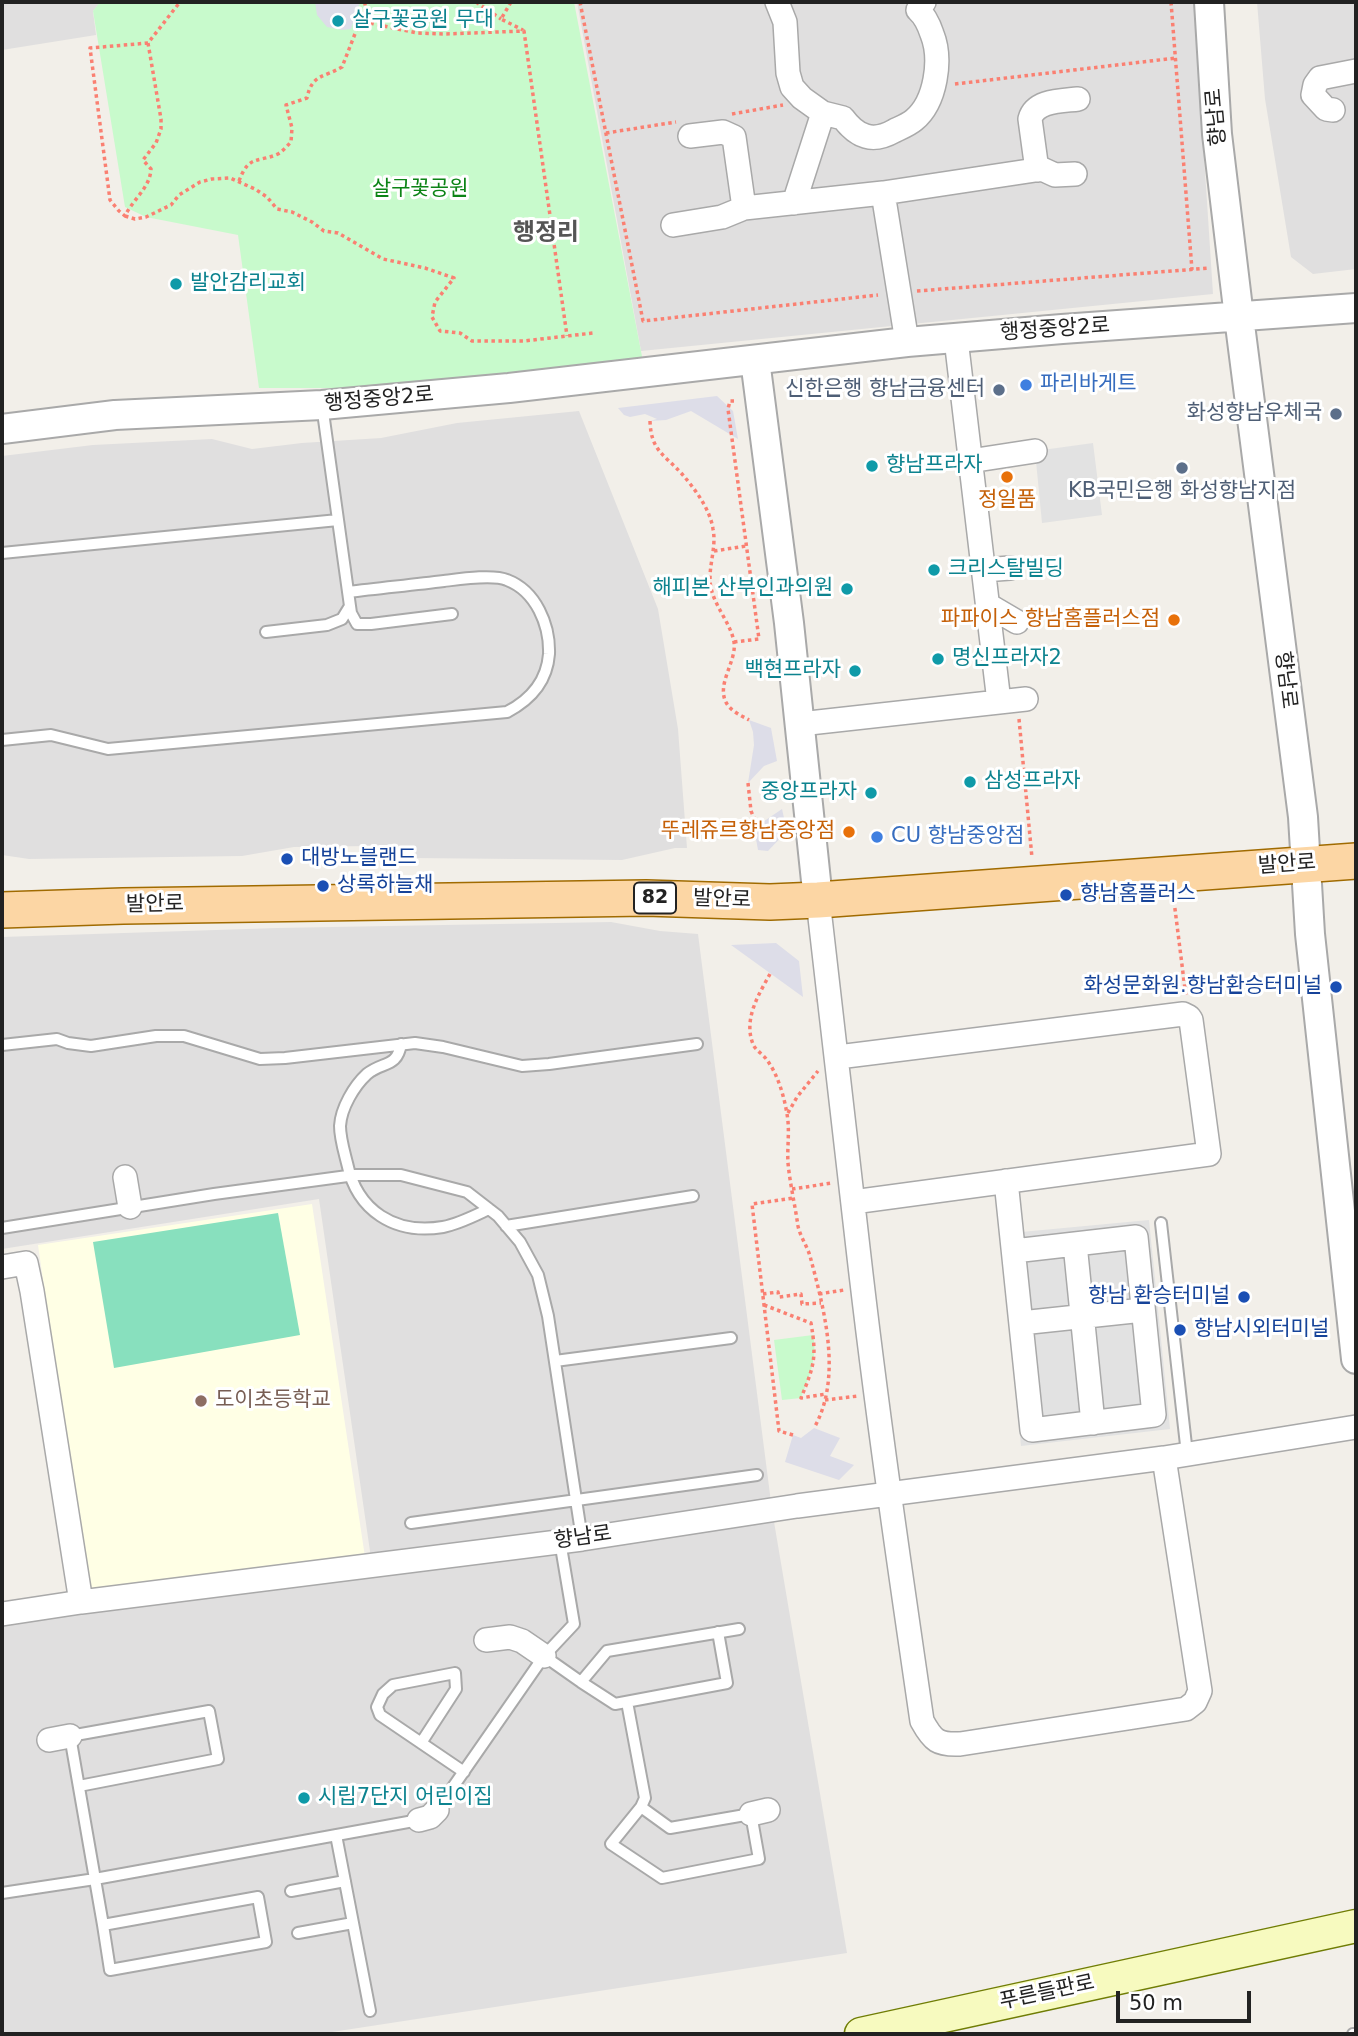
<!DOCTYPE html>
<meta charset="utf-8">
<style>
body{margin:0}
#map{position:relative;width:1358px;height:2036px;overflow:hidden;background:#f2efe9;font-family:"DejaVu Sans",sans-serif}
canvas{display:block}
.frame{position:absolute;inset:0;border:4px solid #222;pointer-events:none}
.scale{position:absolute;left:1116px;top:1991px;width:135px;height:32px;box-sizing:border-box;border:4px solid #222;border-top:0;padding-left:9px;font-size:21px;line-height:24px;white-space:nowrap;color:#222;-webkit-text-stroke:5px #fff;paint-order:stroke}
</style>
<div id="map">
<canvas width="1358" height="2036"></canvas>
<div class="frame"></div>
<div class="scale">50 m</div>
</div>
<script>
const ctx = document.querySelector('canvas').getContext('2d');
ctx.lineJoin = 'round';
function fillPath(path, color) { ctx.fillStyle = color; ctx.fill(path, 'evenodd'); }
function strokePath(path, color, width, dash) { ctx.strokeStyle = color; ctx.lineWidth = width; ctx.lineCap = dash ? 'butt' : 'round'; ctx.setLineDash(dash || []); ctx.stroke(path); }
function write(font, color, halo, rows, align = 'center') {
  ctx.font = font + ' "DejaVu Sans","Noto Sans KR",sans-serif'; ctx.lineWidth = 6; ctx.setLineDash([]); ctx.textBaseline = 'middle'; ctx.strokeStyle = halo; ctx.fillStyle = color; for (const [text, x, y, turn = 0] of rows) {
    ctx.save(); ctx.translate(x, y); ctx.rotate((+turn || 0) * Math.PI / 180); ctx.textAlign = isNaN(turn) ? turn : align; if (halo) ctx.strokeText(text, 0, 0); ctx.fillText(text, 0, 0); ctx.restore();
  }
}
const residential = new Path2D(`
 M2,2h99l-8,9 3,24 -94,15z
 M577,2h617l19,292 -572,57z
 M1257,2h99v267l-43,5 -22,-17 -26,-158z
 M579,411l79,198 20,120 9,119h-12l-53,12 -210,-2 -43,-12 -75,1 -52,9 -213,3 -27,-4v-399l91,-11 119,-6 40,10 50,-6 79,-5 76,-15z
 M611,922l49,9 38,3 74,576 75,443 -528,81h-317v-420l370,-49 -53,-366 -317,50v-312l275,-9z`);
const education = new Path2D(`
 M312,1204l53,353 -277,36 -50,-348z`);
const park = new Path2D(`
 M100,2h474l71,370 -136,16h-250l-21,-153 -92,-18 -21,-10 -32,-196z
 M813,1335c5,23 -4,41 -12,63l-19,2 -8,-60z`);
const pitch = new Path2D(`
 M278,1213l22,122 -186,33 -21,-126z`);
const parking = new Path2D(`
 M1093,443l9,72 -60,8 -7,-72z
 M1149,1220l21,209 -149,17 -21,-212z`);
const plaza = new Path2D(`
 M315,2h45l-9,27 -9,1 -15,-3 -10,-12z
 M717,396l16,15 5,28 -47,-28 -25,9 -16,1 7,-2 -12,-5 -15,3 -6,-2 -6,-7z
 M749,720l22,8 6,33 -13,5 -16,17 6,-38 -1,-13z
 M782,809l5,22 -19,20 -10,-1 -4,-22z
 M776,943l23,18 4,36 -72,-52z
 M814,1428l26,10 -10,18 24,9 -15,15 -54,-18 8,-27 8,3z`);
const path = new Path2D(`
 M365,2v13l3,7
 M476,2l25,17
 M511,2l-10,17 22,11
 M580,2l63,319 235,-26
 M1171,2l21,268
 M148,43l13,76v10l-5,14 -13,17 8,9c-1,19 -18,30 -26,47l-6,-5 -9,-11 -20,-152 58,-5 32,-41
 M955,84l221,-26
 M732,114l51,-9
 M606,133l70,-11
 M239,181c10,-27 19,-18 39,-27 5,-3 9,-8 13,-12l1,-14 -6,-23 21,-7c5,-24 16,-20 35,-31l18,-46 57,12 29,1 78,-3 43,305
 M125,216l10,3 11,-2 25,-12 8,-10 21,-13 12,-3 18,-1 25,11 12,8 10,12 15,3 20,10 12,9 14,2 45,26 42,9 29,10 -19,24 -3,15 8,14 20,2 12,8h52l69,-8
 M917,291l293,-23
 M650,421c1,30 14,33 32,53 13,15 28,35 31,55 4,20 -6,39 -2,59 4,19 20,36 23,54 3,20 -19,43 -7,62 4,7 15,12 22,16
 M714,551l32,-5
 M734,642l25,-3 -31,-230 2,-8h7
 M1019,719l13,139
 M748,783l3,28 6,14
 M1174,901l12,96
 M770,974c-11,20 -27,45 -17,70 2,6 10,10 14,16 11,15 17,36 20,54 3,16 0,33 1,49 2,21 7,42 10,63 2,10 9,20 12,30 14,53 33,121 4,172
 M788,1113l9,-16 21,-26
 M792,1189l40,-6
 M763,1294l15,-2 1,5 22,-3 1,10 19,-1
 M819,1294l25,-4
 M764,1305l47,18c6,35 3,43 -10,75l25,-4
 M825,1400l33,-4
 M793,1435l-14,-4 -27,-227 41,-6`);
const service = new Path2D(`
 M322,405l28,201 1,7 6,11h14l81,-10
 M2,553l336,-33
 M266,632l61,-7 15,-6 8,-13
 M2,740l49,-5 57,14 399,-37c23,-12 40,-31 42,-58 1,-29 -13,-63 -42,-74 -14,-6 -47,-1 -63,1 -32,4 -64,7 -96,11
 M401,1044c-4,24 -18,17 -34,30 -13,12 -26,34 -27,52 0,12 4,25 7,37 10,48 48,72 96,64 16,-3 31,-11 46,-18
 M2,1045l55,-6 11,4 23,3 65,-10h28l76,23 25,-1 130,-15 28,4 79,19 27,-2 148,-20
 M1161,1223l26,231
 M506,1226l187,-30
 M2,1228l212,-34 141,-19h46l66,17 31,24 22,26 18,33 10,41 34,223
 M555,1361l176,-23
 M411,1523l346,-48
 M544,1656l37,26 26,-31 132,-22
 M581,1682l34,22 112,-21 -9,-51
 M627,1702l18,96 -4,9 -30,37 51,34 97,-19 -8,-45 -81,14 -29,-21
 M421,1743l35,-54 -1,-16 -62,12 -10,9 -6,13 3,8 84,57
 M79,1786l139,-27 -9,-48 -139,25 33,189 155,-28 8,45 -156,28 -7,-45
 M437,1810l107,-154 30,-32 -14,-83
 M336,1835l34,176
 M291,1891l54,-10
 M2,1893l93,-14 324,-59
 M298,1933l55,-10
 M1353,2034h3`);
const minor = new Path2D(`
 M777,2l8,20 3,51 4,14 10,11 21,15 -29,90
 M1333,110l-7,-1 -13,-14 2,-10 5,-7 36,-7
 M823,113l20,5c14,19 30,25 51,13 6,-3 14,-6 20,-11 22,-18 28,-61 18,-86 -3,-9 -7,-18 -14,-24l6,-8
 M690,136l33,-4 11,5 10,71
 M1037,170l-7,-51c5,-19 32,-18 48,-20
 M673,225l49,-8 22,-9 139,-15
 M956,339l43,363
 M907,342l-24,-149 159,-24 13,6 20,-1
 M970,461l65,-10
 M984,570l26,-2
 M988,605l29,17
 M800,724l226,-25
 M818,900c14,116 27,232 40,348 18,158 41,316 64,473 11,20 16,24 38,23l226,-35 9,-7 5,-11 -36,-233
 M838,1057l345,-43 6,3 2,3 18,134 -356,48
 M125,1177l5,30
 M1006,1181c9,83 18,166 26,249l122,-15 -18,-178 -122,14
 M1075,1244l18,179
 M2,1267l24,-4 6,28 49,311
 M1021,1323l122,-13
 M2,1614l79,-12 501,-63 215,-33 367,-48 192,-31
 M486,1640l24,-3 12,4 22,15
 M49,1740l21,-4
 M751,1814l17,-4
 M419,1820l11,-3 7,-7`);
const tertiary = new Path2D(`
 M1209,2l8,132 22,183 64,500 7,117 46,425
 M755,360l34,263 29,277
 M2,429l113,-14 207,-10 187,-17 398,-46 155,-13 294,-21`);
const secondary = new Path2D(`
 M861,2034l495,-108`);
const primary = new Path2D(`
 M2,910l121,-4 523,-8 124,4 48,-2 538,-39`);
const markers = [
 [338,21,7,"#0f9aa8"],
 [176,284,7,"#0f9aa8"],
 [1026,385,7,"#3f7fe0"],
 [999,390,7,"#5c6f8a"],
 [1336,414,7,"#5c6f8a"],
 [872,466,7,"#0f9aa8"],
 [1182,468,7,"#5c6f8a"],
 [1007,477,7,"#e8710a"],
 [934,570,7,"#0f9aa8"],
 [847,589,7,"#0f9aa8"],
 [1174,620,7,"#e8710a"],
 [938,659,7,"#0f9aa8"],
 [855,671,7,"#0f9aa8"],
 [970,782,7,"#0f9aa8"],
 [871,793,7,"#0f9aa8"],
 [849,832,7,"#e8710a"],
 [877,837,7,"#3f7fe0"],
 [287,859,7,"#1a4fb4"],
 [323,886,7,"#1a4fb4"],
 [1066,895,7,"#1a4fb4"],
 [1336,987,7,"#1a4fb4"],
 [1244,1297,7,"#1a4fb4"],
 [1180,1330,7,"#1a4fb4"],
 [201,1401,7,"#8d6e63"],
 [304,1798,7,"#0f9aa8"]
];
const shields = [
 [655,898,42]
];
const shieldNames = [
 ["82",655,898]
];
const cultureNames = [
 ["살구꽃공원 무대",352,21],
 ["발안감리교회",190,284],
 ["향남프라자",886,466],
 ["크리스탈빌딩",948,570],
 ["해피본 산부인과의원",833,589,"right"],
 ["명신프라자2",952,659],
 ["백현프라자",841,671,"right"],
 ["삼성프라자",984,782],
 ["중앙프라자",857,793,"right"],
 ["시립7단지 어린이집",318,1798]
];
const streetNames = [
 ["향남로",1217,117,-95],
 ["행정중앙2로",1055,330,-4],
 ["행정중앙2로",379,400,-5],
 ["향남로",1285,680,83],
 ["발안로",1287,865,-4],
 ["발안로",722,900,2],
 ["발안로",155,905,-1],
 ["향남로",583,1538,-8],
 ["푸른들판로",1047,1993,-12]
];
const parkNames = [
 ["살구꽃공원",420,190]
];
const shopNames = [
 ["파리바게트",1040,385],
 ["CU 향남중앙점",891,837]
];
const serviceNames = [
 ["신한은행 향남금융센터",985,390],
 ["화성향남우체국",1322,414],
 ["KB국민은행 화성향남지점",1182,492,"center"]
];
const foodNames = [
 ["정일품",1007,501,"center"],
 ["파파이스 향남홈플러스점",1160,620],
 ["뚜레쥬르향남중앙점",835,832]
];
const transitNames = [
 ["대방노블랜드",301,859],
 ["상록하늘채",337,886],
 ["향남홈플러스",1080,895],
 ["화성문화원.향남환승터미널",1322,987,"right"],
 ["향남 환승터미널",1230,1297,"right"],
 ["향남시외터미널",1194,1330]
];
const educationNames = [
 ["도이초등학교",215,1401]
];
const quarterNames = [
 ["행정리",546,234]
];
fillPath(residential, '#e0dfdf');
fillPath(education, '#ffffe5');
fillPath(park, '#c8facc');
fillPath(pitch, '#88e0be');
fillPath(parking, '#e2e2e2');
fillPath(plaza, '#dddde8');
strokePath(service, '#a9a9a9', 14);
strokePath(minor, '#a9a9a9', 26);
strokePath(tertiary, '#a9a9a9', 32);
strokePath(secondary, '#707d05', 35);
strokePath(primary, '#a06b00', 38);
strokePath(path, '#fa8072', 3.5, [3.5, 3.5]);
strokePath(service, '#fff', 10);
strokePath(minor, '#fff', 23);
strokePath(tertiary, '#fff', 28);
strokePath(secondary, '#f7fabf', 32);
strokePath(primary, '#fcd6a4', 35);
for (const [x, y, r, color] of markers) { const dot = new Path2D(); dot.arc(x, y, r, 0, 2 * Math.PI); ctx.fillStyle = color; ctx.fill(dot); strokePath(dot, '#fff', 2.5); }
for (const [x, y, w] of shields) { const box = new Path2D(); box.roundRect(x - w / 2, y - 15.5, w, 31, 5); ctx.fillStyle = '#fff'; ctx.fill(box); strokePath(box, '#222', 2); }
write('bold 19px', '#222', null, shieldNames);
write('21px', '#0d838f', '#fff', cultureNames, 'left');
write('21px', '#222', '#fff', streetNames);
write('21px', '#0c8416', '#fff', parkNames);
write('21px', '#366cbe', '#fff', shopNames, 'left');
write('21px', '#4e5e75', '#fff', serviceNames, 'right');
write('21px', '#c56008', '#fff', foodNames, 'right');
write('21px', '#164399', '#fff', transitNames, 'left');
write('21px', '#785e54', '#fff', educationNames, 'left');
write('bold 24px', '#555', '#fff', quarterNames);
</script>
